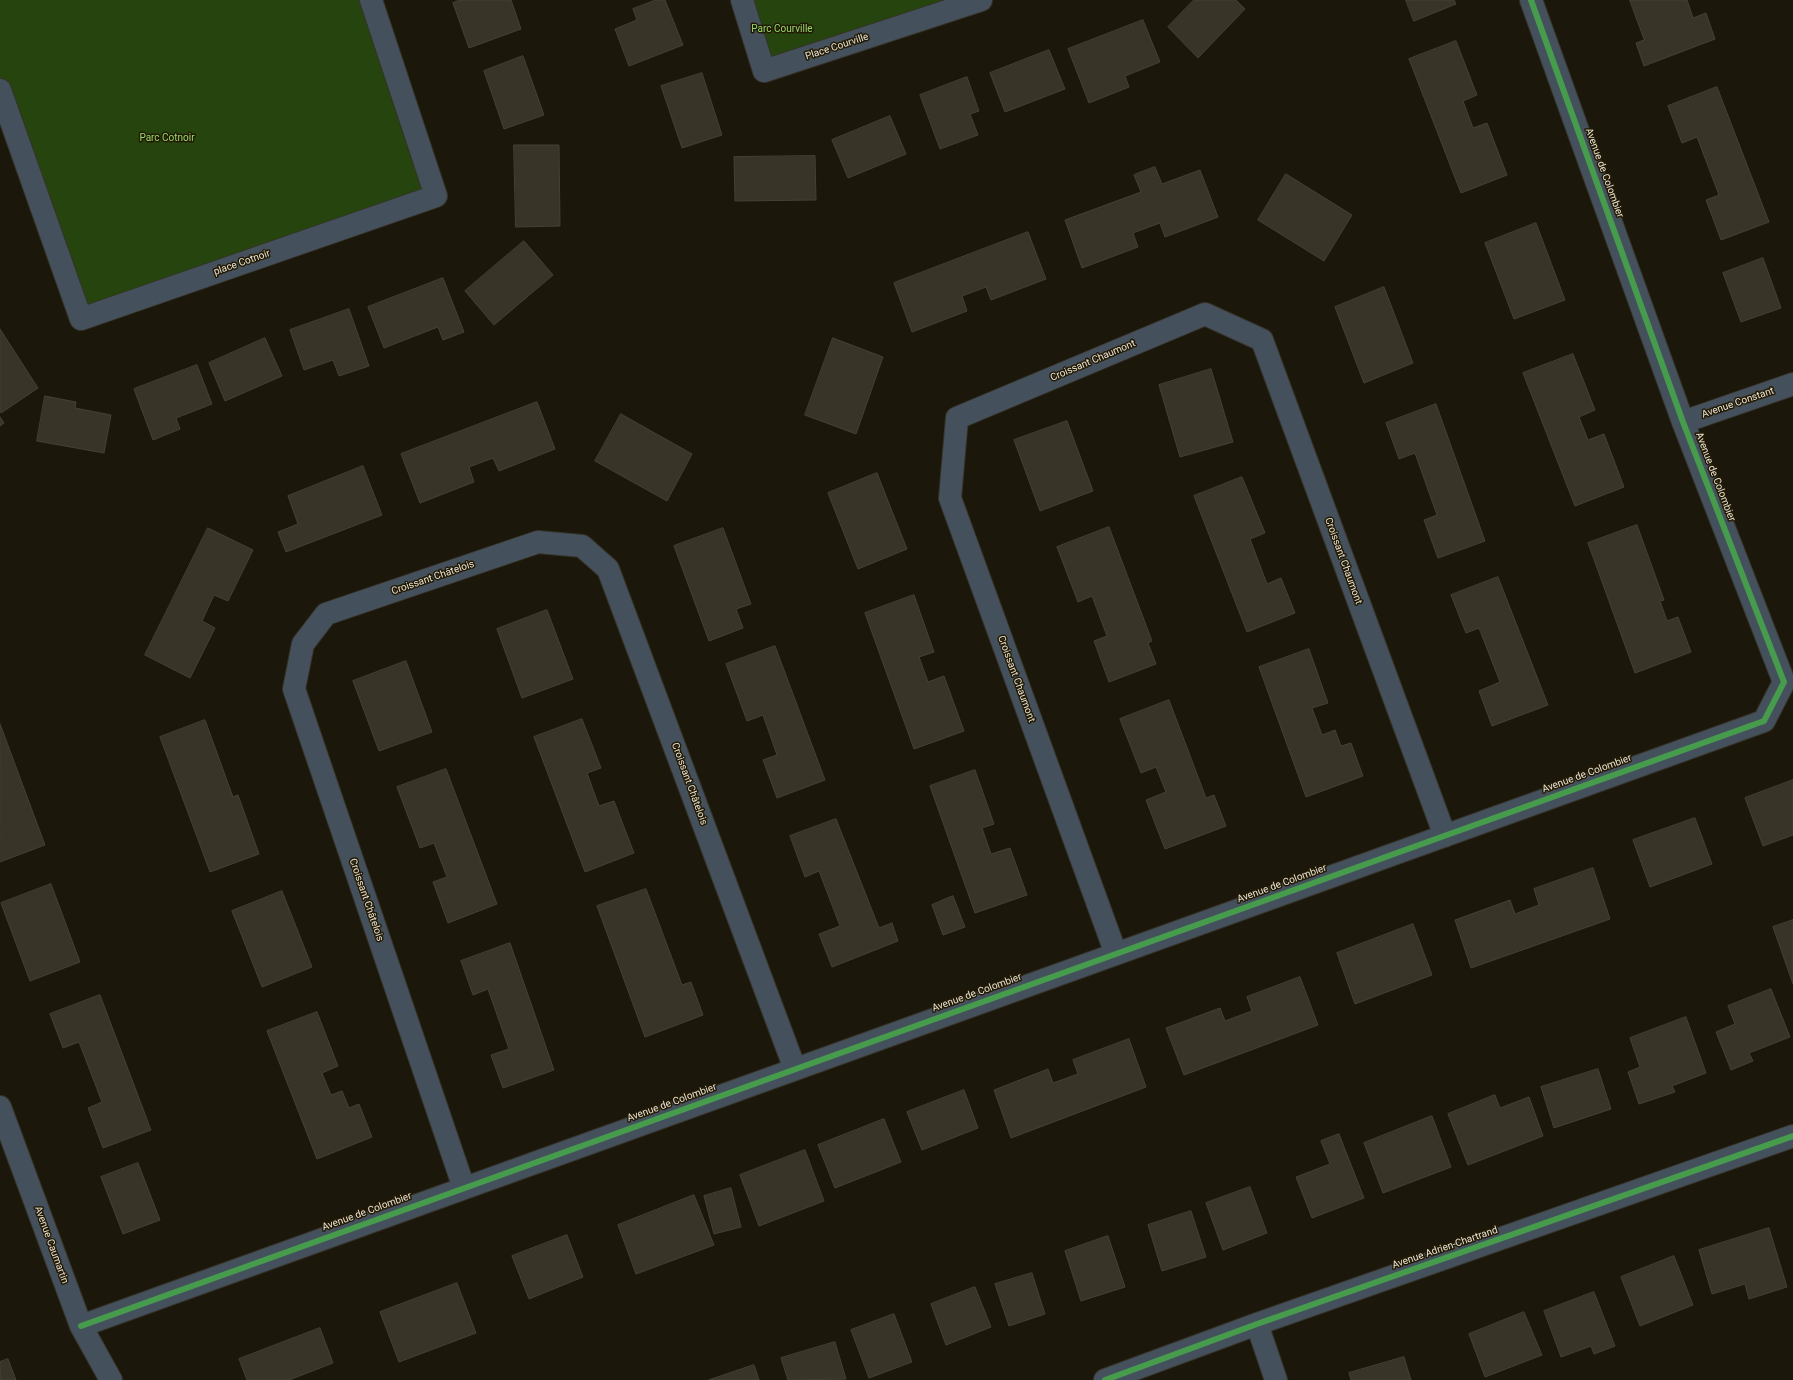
<!DOCTYPE html>
<meta charset="utf-8">
<style>
body{margin:0}
canvas{display:block;background:#1c170b}
</style>
<canvas width="1793" height="1380"></canvas>
<script>
const ctx = document.querySelector('canvas').getContext('2d');
ctx.lineJoin = 'round';
function fillPath(path, color) { ctx.fillStyle = color; ctx.fill(path, 'evenodd'); }
function strokePath(path, color, width, dash) { ctx.strokeStyle = color; ctx.lineWidth = width; ctx.lineCap = dash ? 'butt' : 'round'; ctx.setLineDash(dash || []); ctx.stroke(path); }
function write(font, color, halo, rows, align = 'center') {
  ctx.font = font + ' Roboto,sans-serif'; ctx.lineWidth = 3; ctx.setLineDash([]); ctx.textBaseline = 'middle'; ctx.strokeStyle = halo; ctx.fillStyle = color; for (const [text, x, y, turn = 0] of rows) {
    ctx.save(); ctx.translate(x, y); ctx.rotate((+turn || 0) * Math.PI / 180); ctx.textAlign = isNaN(turn) ? turn : align; if (halo) ctx.strokeText(text, 0, 0); ctx.fillText(text, 0, 0); ctx.restore();
  }
}
const green = new Path2D(`
 M0,0h372l66,194 -355,118 -83,-226z
 M743,0h229l-209,65z`);
const building = new Path2D(`
 M460,0h51l10,29 -52,19 -16,-45z
 M656,0h9l18,45 -54,21 -14,-37 22,-9 -4,-11z
 M1194,0h42l9,9 -47,49 -30,-31z
 M1406,0h48l2,4 -42,17z
 M1630,0h57l6,18 13,-5 9,26 -71,27 -8,-23 8,-3z
 M1143,20l17,42 -35,14 4,11 -40,16 -21,-54z
 M1456,41l21,54 -14,6 10,27 14,-5 20,52 -46,18 -52,-134z
 M1049,50l16,39 -60,23 -15,-39z
 M523,56l21,59 -40,14 -20,-58z
 M702,73l20,62 -40,13 -21,-62z
 M967,77l12,34 -9,3 8,21 -38,14 -20,-54z
 M1717,87l52,135 -48,18 -15,-40 13,-5 -22,-58 -15,6 -14,-37z
 M890,116l16,38 -58,24 -16,-38z
 M514,145h45l1,81 -44,1z
 M815,156l1,44 -81,1 -1,-44z
 M1155,167l7,17 38,-14 18,47 -53,20 -5,-14 -27,10 5,14 -56,21 -17,-48 76,-28 -7,-17z
 M1286,174l66,41 -28,46 -66,-41z
 M1536,223l29,77 -51,19 -29,-76z
 M1028,232l18,47 -55,21 -5,-13 -24,9 5,15 -55,21 -18,-49z
 M524,241l29,34 -59,50 -29,-34z
 M1763,258l18,50 -40,14 -18,-49z
 M443,278l21,54 -21,8 -5,-13 -54,21 -16,-41z
 M1384,287l29,76 -49,20 -29,-76z
 M349,309l20,57 -30,10 -6,-16 -29,10 -14,-40z
 M0,329l38,59 -37,25 -1,-2z
 M265,338l17,38 -57,25 -16,-38z
 M833,338l50,19 -27,77 -51,-19z
 M1573,354l22,56 -16,7 9,23 16,-6 20,53 -49,19 -52,-133z
 M197,365l15,39 -36,14 4,11 -27,11 -19,-51z
 M1211,369l22,73 -53,15 -21,-72z
 M45,396l31,6 -1,6 36,7 -7,38 -67,-12z
 M537,402l18,47 -56,22 -6,-13 -24,9 5,15 -54,21 -19,-49z
 M1436,404l49,137 -47,17 -14,-38 13,-5 -22,-62 -16,6 -13,-36z
 M621,414l71,40 -25,47 -72,-40z
 M0,417l4,6 -4,3z
 M1067,421l26,70 -53,20 -26,-71z
 M363,466l19,49 -96,37 -8,-20 20,-8 -10,-28z
 M877,473l30,76 -49,20 -30,-76z
 M1242,477l23,56 -15,6 17,45 14,-6 14,35 -48,19 -53,-136z
 M1637,525l27,75 -4,1 7,20 11,-4 13,35 -56,21 -47,-130z
 M1109,527l43,114 -4,2 8,21 -47,18 -15,-41 13,-5 -15,-40 -14,6 -21,-55z
 M208,528l45,22 -25,51 -14,-6 -12,26 13,7 -25,50 -45,-23z
 M723,528l28,76 -15,5 7,19 -34,13 -35,-95z
 M1498,577l50,128 -56,21 -13,-35 21,-9 -21,-54 -13,5 -15,-38z
 M914,595l20,57 -15,5 9,25 16,-6 20,55 -50,18 -49,-136z
 M547,610l26,69 -51,19 -25,-69z
 M775,646l50,134 -48,18 -14,-38 14,-5 -14,-40 -16,6 -21,-57z
 M1309,649l19,54 -16,5 10,27 13,-5 6,16 10,-3 12,33 -57,21 -47,-130z
 M406,661l26,71 -53,19 -26,-70z
 M1169,700l37,98 8,-3 12,31 -61,23 -19,-49 20,-8 -10,-25 -15,6 -21,-54z
 M582,719l19,49 -14,5 12,33 15,-5 20,52 -49,19 -51,-135z
 M205,720l28,77 5,-2 21,59 -49,18 -50,-135z
 M0,724l45,121 -45,17z
 M446,769l51,135 -49,19 -15,-41 14,-5 -13,-34 -14,5 -23,-61z
 M975,770l19,54 -12,4 9,26 19,-6 17,47 -52,18 -45,-127z
 M1793,780v55l-30,11 -18,-48z
 M1695,818l17,46 -62,23 -17,-47z
 M836,819l43,109 13,-5 6,18 -66,26 -13,-33 21,-8 -21,-55 -14,6 -15,-41z
 M1593,868l17,51 -139,49 -16,-48 55,-20 5,14 24,-9 -5,-16z
 M51,884l29,78 -50,19 -29,-78z
 M646,889l36,96 9,-3 12,33 -58,22 -48,-131z
 M282,891l30,76 -50,20 -30,-76z
 M953,896l12,31 -22,8 -11,-30z
 M1793,920v64l-20,-57z
 M1413,924l19,51 -77,29 -18,-51z
 M510,943l44,127 -51,18 -12,-33 18,-6 -21,-60 -15,6 -12,-34z
 M1300,977l18,48 -134,50 -18,-47 54,-20 5,13 27,-10 -5,-14z
 M1771,989l19,48 -41,16 4,8 -22,9 -15,-38 19,-8 -7,-18z
 M100,995l51,135 -48,18 -15,-40 14,-6 -23,-60 -16,6 -13,-34z
 M317,1012l21,54 -16,7 9,22 11,-4 7,17 10,-4 13,33 -55,22 -50,-128z
 M1686,1017l20,56 -34,13 3,6 -36,12 -11,-32 12,-5 -10,-29z
 M1129,1039l17,48 -135,51 -17,-48 54,-21 5,14 25,-9 -5,-14z
 M1598,1069l13,40 -57,19 -13,-41z
 M964,1090l14,38 -56,22 -15,-38z
 M1495,1095l5,13 29,-11 14,39 -75,29 -20,-51z
 M1432,1116l19,51 -68,26 -19,-50z
 M884,1119l17,43 -66,26 -17,-43z
 M1339,1134l25,64 -52,20 -16,-41 34,-13 -9,-23z
 M805,1150l19,51 -65,25 -19,-51z
 M138,1163l22,57 -37,14 -22,-57z
 M1250,1187l17,46 -44,17 -17,-47z
 M731,1188l10,39 -27,7 -10,-38z
 M694,1195l20,50 -78,29 -18,-49z
 M1191,1211l15,46 -44,14 -14,-46z
 M1769,1228l18,59 -38,12 -4,-15 -33,10 -13,-44z
 M567,1235l16,42 -54,22 -17,-43z
 M1108,1236l17,51 -44,14 -16,-50z
 M1674,1256l19,49 -53,21 -19,-49z
 M1032,1273l13,41 -36,12 -14,-42z
 M457,1283l19,50 -77,29 -19,-50z
 M975,1287l16,40 -45,18 -15,-41z
 M1594,1292l21,54 -21,8 -3,-8 -30,11 -17,-46z
 M1524,1312l18,43 -57,22 -16,-43z
 M894,1314l18,48 -43,16 -18,-48z
 M320,1328l13,35 -44,17h-42l-8,-21z
 M835,1342l11,37 -58,1 -7,-22z
 M1404,1357l7,23h-60l-2,-7z
 M8,1359l8,21h-16v-18z
 M754,1365l5,15h-50z`);
const minor = new Path2D(`
 M742,0l22,71 217,-71
 M0,90l81,229 355,-123 -65,-196
 M1683,422l110,-38
 M1116,954l-166,-456 7,-80 248,-104 57,26 183,496
 M0,1107l81,219 30,54
 M464,1188l-170,-499 9,-45 23,-30 212,-72 44,4 26,23 187,500
 M1257,1324l19,56
 M81,1326l1683,-605 20,-39 -101,-260 -152,-422
 M1105,1380l152,-56 536,-188`);
const cycleway = new Path2D(`
 M81,1326l1683,-605 20,-39 -101,-260 -152,-422
 M1105,1380l152,-56 536,-188`);
const parkNames = [
 ["Parc Courville",782,29],
 ["Parc Cotnoir",167,138]
];
const streetNames = [
 ["Place Courville",837,47,-18],
 ["Avenue de Colombier",1604,173,70],
 ["place Cotnoir",242,263,-19],
 ["Croissant Chaumont",1093,361,-23],
 ["Avenue Constant",1738,403,-19],
 ["Avenue de Colombier",1715,477,69],
 ["Croissant Chaumont",1343,561,70],
 ["Croissant Châtelois",433,578,-19],
 ["Croissant Chaumont",1016,679,70],
 ["Avenue de Colombier",1587,774,-20],
 ["Croissant Châtelois",689,784,70],
 ["Avenue de Colombier",1282,884,-20],
 ["Croissant Châtelois",366,900,71],
 ["Avenue de Colombier",977,993,-20],
 ["Avenue de Colombier",672,1103,-20],
 ["Avenue de Colombier",367,1212,-20],
 ["Avenue Caumartin",51,1245,70],
 ["Avenue Adrien-Chartrand",1445,1248,-19]
];
fillPath(green, '#26440e');
fillPath(building, '#383428');
strokePath(building, '#454036', 1);
strokePath(minor, '#373329', 24);
strokePath(minor, '#44515c', 22);
strokePath(cycleway, '#469c4c', 6);
write('10px', '#95da6c', '#231a04', parkNames);
write('10px', '#eae4d7', '#231a04', streetNames);
</script>
